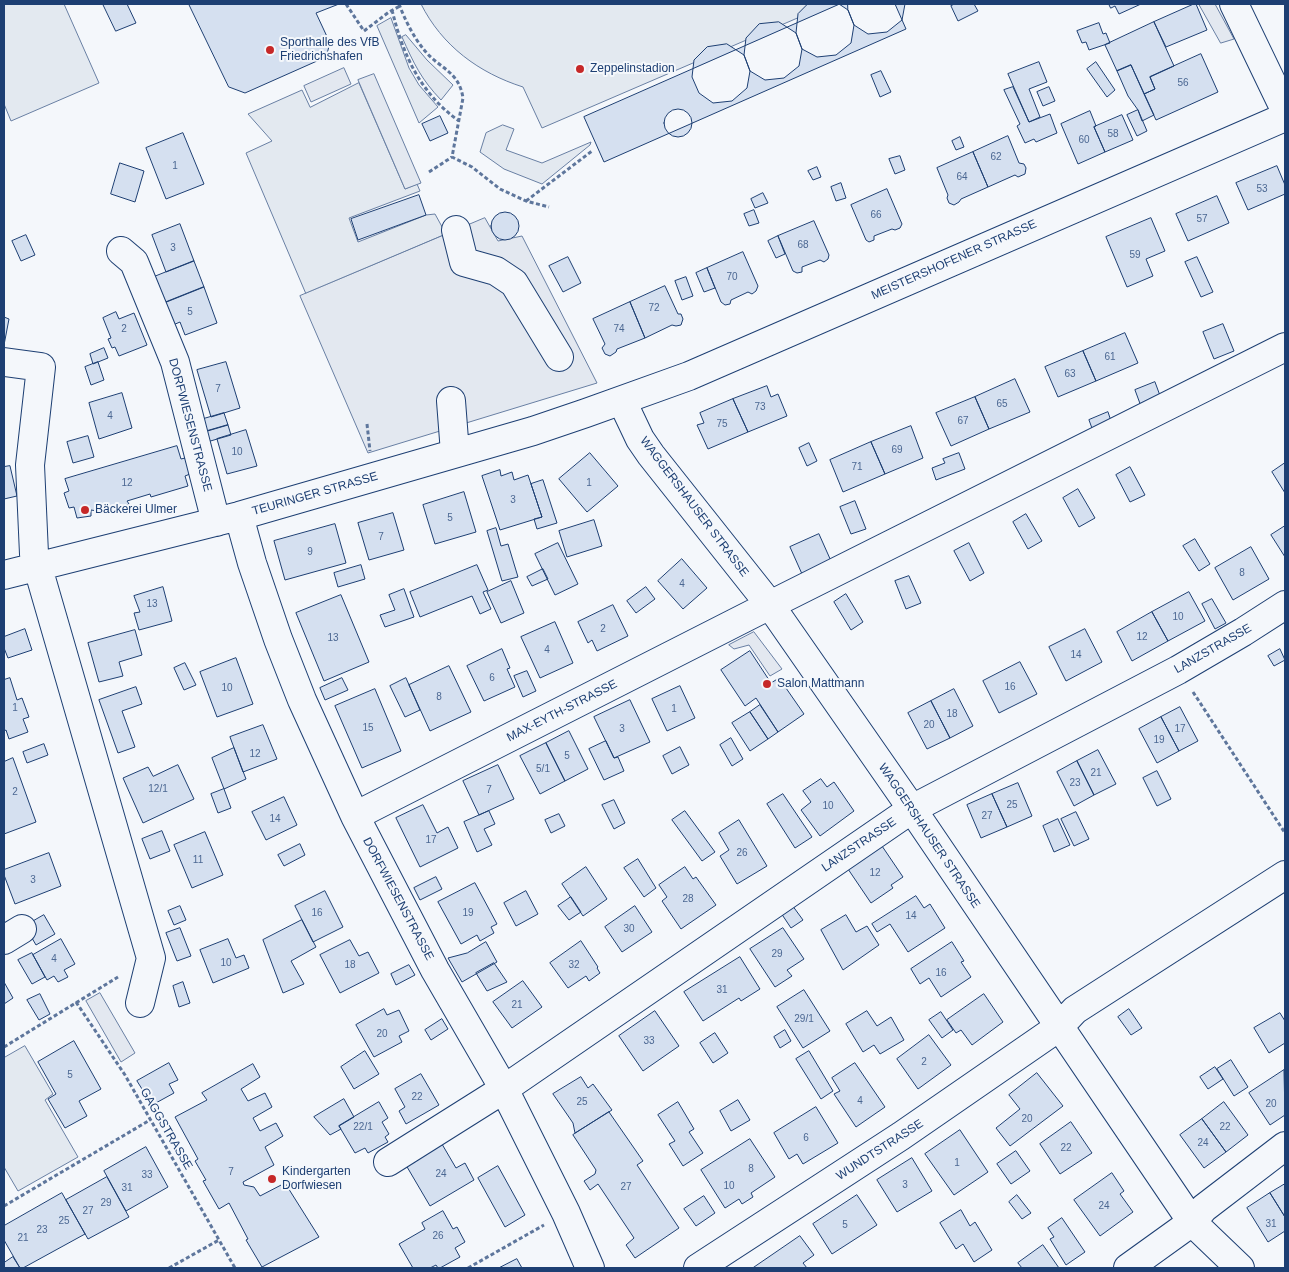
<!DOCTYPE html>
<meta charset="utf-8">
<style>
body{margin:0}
#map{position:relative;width:1289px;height:1272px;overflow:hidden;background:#f4f7fb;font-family:Helvetica,sans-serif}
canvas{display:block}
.frame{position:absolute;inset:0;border:5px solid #1d3f73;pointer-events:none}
</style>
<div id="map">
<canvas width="1289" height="1272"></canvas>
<div class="frame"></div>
</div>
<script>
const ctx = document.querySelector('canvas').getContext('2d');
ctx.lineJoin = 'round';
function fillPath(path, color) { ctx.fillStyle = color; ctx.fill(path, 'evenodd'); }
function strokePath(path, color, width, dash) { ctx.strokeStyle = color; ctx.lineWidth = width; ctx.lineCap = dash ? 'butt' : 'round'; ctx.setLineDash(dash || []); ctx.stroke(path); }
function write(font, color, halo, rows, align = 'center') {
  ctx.font = font + ' Helvetica,sans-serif'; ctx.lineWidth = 4; ctx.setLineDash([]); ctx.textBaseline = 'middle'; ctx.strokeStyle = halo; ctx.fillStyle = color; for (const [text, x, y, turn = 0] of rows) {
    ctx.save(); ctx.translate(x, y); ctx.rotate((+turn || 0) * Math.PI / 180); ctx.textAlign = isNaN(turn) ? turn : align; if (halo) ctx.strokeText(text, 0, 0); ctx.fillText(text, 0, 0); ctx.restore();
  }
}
const green = new Path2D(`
 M4,4h60l35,79 -88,38 -7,-17z
 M421,4h409l-288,124 -19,-41c-44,-14 -81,-41 -102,-83z
 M391,18l18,50 10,17 19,22 -19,16 -42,-97z
 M406,35l21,25 26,25 -12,15c-20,-21 -27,-36 -39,-63z
 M359,83l46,106 12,-5 3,7 -71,27 9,24 68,-27 9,-1 11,20 -140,60 -60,-141 26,-12 -24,-27 54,-24 8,17z
 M503,125l11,4 -8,21 36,13 49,-21 -1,3 -48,39 -38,-15 -24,-17 6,-19z
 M25,1046l28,48 -8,6 33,57 -60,34 -14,-24v-109z`);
const parking = new Path2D(`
 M1199,4h16l19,35 -13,4z
 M344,68l7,16 -40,18 -7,-16z
 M374,74l47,109 -16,6 -47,-109z
 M485,218l13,23 24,-5 75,147 -229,70 -68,-157z
 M754,632l28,37 -12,7 -21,-31 -15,4 -5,-4z
 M100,993l35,60 -14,9 -35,-61z`);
const building = new Path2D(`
 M103,4h24l9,19 -20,8z
 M189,4h150l-23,9 14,30 -4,14 -81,36 -16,-6z
 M808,4h31l9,6 6,15 -3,18 -15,12 -19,2 -15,-8 -6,-16 2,-19z
 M840,4h55l11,25 -302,133 -20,-45z
 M848,4h57l-3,16 -15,12 -19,2 -14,-9 -6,-15z
 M955,4h19l4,7 -20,10 -7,-15z
 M1109,4h32l-22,10 -4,-8 -4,2z
 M1194,4h2l11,26 -41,17 -12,-25z
 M779,22l17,11 6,16 -3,17 -15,12 -19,2 -15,-9 -6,-16 2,-17 13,-14z
 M1154,22l20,44 -24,11 5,12 -11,5 -13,-29 -14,6 -12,-26z
 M1099,23l4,11 3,-1 4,10 -21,7 -3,-8 -4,1 -5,-12z
 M727,44l17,11 6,16 -3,17 -15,13 -19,2 -14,-10 -7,-16 2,-17 13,-13z
 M1201,54l17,38 -62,28 -12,-26 11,-5 -5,-12z
 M1039,62l8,20 -18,7 11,28 -11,5 -21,-48z
 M1096,62l19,28 -8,7 -20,-28z
 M1131,65l23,50 -12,6 -4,-11 -10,-14 -11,-25z
 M881,71l10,21 -11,5 -9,-22z
 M1013,87l16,35 21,-8 7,19 -21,9 -2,-3 -9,4 -8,-17 3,-2 -16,-34z
 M1049,87l6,14 -12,5 -6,-14z
 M664 123a14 14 0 1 1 28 0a14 14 0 1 1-28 0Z
 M1138,110l9,21 -10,5 -10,-21z
 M1090,111l6,15 -2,1 11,25 -27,12 -17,-40z
 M1122,115l11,25 -28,12 -11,-25z
 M440,116l8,17 -18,8 -8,-17z
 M183,133l21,51 -38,15 -20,-51z
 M1008,136l11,27 5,1 2,4 -1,6 -7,3 -3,-2 -27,12 -15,-35z
 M960,137l4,10 -8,3 -4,-9z
 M973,152l15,35 -27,12 -2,3 -5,3 -5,-2 -2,-5 1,-3 -11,-27z
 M900,156l5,14 -10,4 -6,-15z
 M120,163l24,8 -9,31 -24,-8z
 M1277,166l8,19v9l-37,16 -12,-27z
 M817,167l4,10 -8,3 -5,-9z
 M841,183l5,15 -10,3 -5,-14z
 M887,189l15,35 -2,4 -5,2 -3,-1 -18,7v4l-5,2 -3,-2 -15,-35z
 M763,193l5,10 -13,5 -4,-9z
 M419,195l7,20 -68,25 -7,-21z
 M1217,196l12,27 -41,18 -12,-27z
 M754,210l5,13 -10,3 -5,-12z
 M491 226a14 14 0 1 1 28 0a14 14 0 1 1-28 0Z
 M1151,218l14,33 -19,8 7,17 -26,11 -21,-50z
 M814,221l15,34 -1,4 -4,3 -4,-2 -18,7v5l-5,1 -4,-2 -15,-35z
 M180,224l14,37 -28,11 -14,-37z
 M26,235l9,20 -14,6 -9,-20z
 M778,236l7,18 -9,4 -8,-17z
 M743,252l15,34 -2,5 -4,3 -4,-2 -17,8 -1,4 -5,1 -4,-3 -14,-34z
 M568,257l13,26 -18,9 -14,-26z
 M1197,257l16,35 -12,5 -16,-35z
 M194,261l10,26 -40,16 -10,-26z
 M707,268l8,20 -11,4 -8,-19z
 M686,277l7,19 -11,4 -7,-19z
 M665,286l13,28h3l2,5 -2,6 -5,1 -4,-1 -27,13 -15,-36z
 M204,287l13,36 -32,12 -5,-13 -7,3 -9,-22z
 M630,302l15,36 -28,11 -1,3 -6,4 -5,-2 -3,-6 3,-4 -12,-25z
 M116,312l3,7 15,-6 13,32 -28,11 -4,-9 -3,1 -4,-9 3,-1 -8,-20z
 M4,317l5,2 -5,26z
 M1223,324l11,27 -20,8 -11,-27z
 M1125,333l13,30 -42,18 -13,-30z
 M104,348l4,10 -15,6 -3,-10z
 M1083,351l13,30 -38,16 -13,-30z
 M98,362l6,18 -13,5 -6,-18z
 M226,362l14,46 -29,9 -14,-47z
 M1015,379l15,33 -41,17 -14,-32z
 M1155,382l7,19 -20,8 -7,-19z
 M767,386l4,11 7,-3 9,22 -39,16 -15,-33z
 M122,393l10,35 -33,11 -10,-36z
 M975,397l14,32 -38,17 -15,-33z
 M733,399l15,33 -40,17 -11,-24 7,-2 -4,-10z
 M1108,412l4,12 -19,7 -4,-11z
 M224,413l4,12 -24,7 -4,-12z
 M228,425l3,10 -24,7 -3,-10z
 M911,426l12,32 -38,16 -14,-32z
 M246,430l11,36 -30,8 -10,-35z
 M88,436l6,21 -21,6 -6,-21z
 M871,442l14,32 -42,18 -13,-32z
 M809,443l8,18 -10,5 -8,-18z
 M177,446l4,13 4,-1 5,16 -5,2 3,10 -37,11 -1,-3 -23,7 2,3 -12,6 -13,2 -13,-2v6l-14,2 -3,-11 -5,1 -5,-15 5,-2 -4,-12z
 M590,453l28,33 -31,26 -28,-33z
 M959,453l6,16 -29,11 -4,-12 13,-5 -2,-4z
 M1285,463v30l-13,-21z
 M10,466l7,30 -13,3v-32z
 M1130,467l15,28 -15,7 -14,-27z
 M500,470l1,6 11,-4 2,8 14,-5 14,42 -42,13 -18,-54z
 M543,480l14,43 -20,6 -3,-10 8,-2 -11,-33z
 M1078,489l17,29 -16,9 -16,-29z
 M464,492l12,40 -41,12 -12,-39z
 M855,501l11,28 -15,5 -11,-27z
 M393,513l11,37 -35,10 -11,-37z
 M1026,514l16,27 -14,8 -15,-27z
 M594,520l8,26 -35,11 -8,-26z
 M335,524l11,39 -61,17 -11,-39z
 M1285,526v31l-14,-22z
 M496,528l5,18 7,-2 10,33 -16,4 -15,-50z
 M819,534l12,27 -29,13 -12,-27z
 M1195,539l15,25 -11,7 -16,-25z
 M558,543l20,41 -23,11 -20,-41z
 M969,543l15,30 -14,8 -16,-30z
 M1251,547l18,32 -36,21 -18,-32z
 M682,559l25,29 -24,21 -25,-28z
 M361,565l4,14 -27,8 -4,-14z
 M477,565l11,25 -5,2 8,17 -11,5 -8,-18 -52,21 -10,-25z
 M543,569l5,10 -16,7 -5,-9z
 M909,576l12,27 -15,6 -11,-28z
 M511,581l13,32 -23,10 -14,-31z
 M163,587l9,34 -33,9 -5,-17 6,-1 -6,-16z
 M646,587l9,12 -19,14 -9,-12z
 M404,589l10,28 -29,10 -5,-12 15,-5 -6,-15z
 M1189,592l16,29 -37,20 -16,-29z
 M846,594l17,28 -12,8 -17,-28z
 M341,595l28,67 -45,19 -28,-68z
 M1212,599l14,24 -11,6 -13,-25z
 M613,605l15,31 -31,15 -5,-11 -4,3 -10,-21z
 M1152,612l16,29 -36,20 -15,-29z
 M555,622l18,41 -33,15 -19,-41z
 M25,629l7,21 -24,8 -4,-10v-11z
 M1085,629l17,33 -36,19 -17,-34z
 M135,630l7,25 -23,7 4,14 -24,6 -11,-39z
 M502,649l8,19 -3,1 8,18 -31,14 -17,-35z
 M1280,649l5,11 -11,6 -6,-10z
 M750,651l21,32 8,-5 25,36 -26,18 -22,-34 -11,8 -24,-36z
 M236,658l17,46 -36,13 -17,-45z
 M1020,662l17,32 -38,19 -16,-32z
 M185,663l11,22 -12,5 -10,-22z
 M449,666l22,46 -41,19 -21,-46z
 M527,671l9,20 -13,6 -9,-21z
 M10,678l7,22 5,-2 7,19 -6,2 5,13 -19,7 -3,-9 -2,1v-51z
 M342,678l6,12 -23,10 -5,-12z
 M406,678l14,32 -15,7 -15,-31z
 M680,686l15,32 -28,13 -15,-32z
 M136,687l6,17 -20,7 13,36 -17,6 -19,-53z
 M375,689l26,62 -39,17 -27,-62z
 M954,689l19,37 -23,12 -19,-37z
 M630,700l20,42 -36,16 -20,-41z
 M931,701l19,37 -23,11 -19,-36z
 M760,705l18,27 -10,7 -18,-27z
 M1180,707l18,34 -19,10 -18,-34z
 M750,712l18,27 -18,12 -18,-28z
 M1161,717l18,34 -22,12 -18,-34z
 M263,725l14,34 -34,13 -13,-35z
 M569,731l19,38 -23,12 -19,-38z
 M731,738l12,21 -11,7 -12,-21z
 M606,741l8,17 4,-1 6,14 -20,9 -15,-31z
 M546,743l19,38 -25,13 -20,-38z
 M44,744l4,11 -21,8 -4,-11z
 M680,747l9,18 -17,9 -9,-18z
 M234,748l12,31 -22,10 -12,-31z
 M1098,750l18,34 -22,11 -17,-34z
 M13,758l23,64 -32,12v-72z
 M1077,761l17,34 -20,11 -17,-34z
 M178,765l16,34 -51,24 -20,-45 25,-11 5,9z
 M498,765l16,34 -35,16 -16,-34z
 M1157,771l14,28 -14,7 -14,-28z
 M821,779l6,8 7,-5 20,29 -34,25 -19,-26 10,-8 -8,-11z
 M1018,783l14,33 -25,11 -15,-33z
 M224,789l7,19 -13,5 -7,-19z
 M783,794l29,43 -17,11 -28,-44z
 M992,794l15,33 -26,11 -14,-33z
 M284,797l13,28 -31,15 -14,-28z
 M614,800l11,23 -11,6 -12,-24z
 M423,805l14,28 11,-6 10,21 -38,19 -24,-49z
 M489,811l6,13 -11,5 8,16 -15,7 -13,-30z
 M685,811l30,41 -13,9 -30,-41z
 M1076,812l13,27 -15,7 -13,-27z
 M559,814l6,12 -14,7 -6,-13z
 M1058,819l12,26 -16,7 -11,-26z
 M739,820l28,46 -30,18 -17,-28 9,-6 -10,-17z
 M162,831l8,20 -20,8 -8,-20z
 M205,832l18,43 -31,13 -18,-43z
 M300,844l5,11 -21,11 -6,-11z
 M882,846l21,31 -12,8 2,3 -22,15 -23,-34z
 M49,853l12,33 -46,18 -11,-29v-5z
 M638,859l18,29 -12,9 -20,-29z
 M586,867l21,32 -24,17 -21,-32z
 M685,867l8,12 3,-2 20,28 -35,24 -19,-28 5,-4 -8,-12z
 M436,877l6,12 -22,11 -6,-12z
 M475,883l22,41 -6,3 3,6 -14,8 -3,-6 -16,9 -23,-42z
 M325,891l18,36 -30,15 -18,-36z
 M526,891l12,23 -22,12 -12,-23z
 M916,896l8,12 6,-4 15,24 -37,24 -18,-28 -13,8 -5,-8z
 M571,897l10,15 -12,8 -11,-14z
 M792,905l11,15 -12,8 -10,-15z
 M180,906l6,14 -12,5 -6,-14z
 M635,906l17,26 -30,20 -17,-25z
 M44,915l11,19 -19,11 -11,-19z
 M846,915l10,17 11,-6 12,19 -36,25 -22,-40z
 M302,920l14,27 -25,14 13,23 -21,9 -20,-53z
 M180,928l11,28 -14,5 -11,-28z
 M783,928l21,31 -17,11 5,6 -17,11 -25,-38z
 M61,939l14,25 -11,6 4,7 -10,5 -4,-6 -7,4 -14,-25z
 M228,939l8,19 8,-3 5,13 -36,15 -13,-33z
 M350,940l9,16 9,-4 11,21 -39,20 -20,-38z
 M581,941l17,26 -1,1 3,5 -11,8 -3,-5 -18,12 -18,-25z
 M486,942l11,20 -35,20 -14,-24 19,-5z
 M952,942l12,19 -3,1 10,15 -30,20 -12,-19 -9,6 -9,-15z
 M32,953l13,24 -13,7 -14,-24z
 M740,957l20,32 -19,12 -2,-3 -36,23 -19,-29z
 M494,963l13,19 -20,9 -11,-18z
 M409,965l6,10 -19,10 -5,-11z
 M523,981l19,26 -30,21 -19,-26z
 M4,982l9,16 -9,6z
 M183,982l7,21 -11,4 -6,-21z
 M804,990l26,41 -27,17 -26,-41z
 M40,994l10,20 -11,6 -12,-20z
 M984,994l19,28 -31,23 -11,-15 -5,3 -9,-13z
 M384,1009l3,6 12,-5 10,21 -10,5 3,6 -28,15 -18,-32z
 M1129,1009l13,19 -11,7 -13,-18z
 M655,1011l24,35 -36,25 -24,-35z
 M867,1011l10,15 14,-9 13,23 -24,14 -6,-9 -11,7 -17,-28z
 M941,1012l12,18 -11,8 -13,-18z
 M1280,1013l5,8v22l-16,10 -15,-25z
 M442,1019l6,10 -17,11 -6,-10z
 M785,1030l6,11 -11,7 -6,-11z
 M715,1033l13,20 -15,10 -13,-20z
 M929,1035l22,30 -33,24 -21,-30z
 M74,1041l27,48 -22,12 8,15 -22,12 -17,-29 8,-5 -18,-32z
 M365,1051l14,23 -25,15 -13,-22z
 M809,1051l24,40 -12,8 -25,-40z
 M1231,1060l17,27 -14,9 -17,-27z
 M169,1063l9,17 -9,4 5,9 -20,11 -4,-9 -3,2 -10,-16z
 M855,1063l30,44 -29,20 -22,-33 6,-3 -8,-13z
 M253,1064l7,13 -19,12 7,12 17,-8 7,14 -19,11 7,13 16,-8 7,13 -18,11 9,18 -31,17 1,3 10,2 6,9 25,-13 34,54 -57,30 -16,-27 2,-1 -19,-36 -10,6 -16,-28 3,-1 -11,-19 3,-2 -23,-42 32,-17 -5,-7z
 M1215,1067l8,12 -15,10 -8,-12z
 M1284,1070l1,45 -15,10 -21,-32z
 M1037,1073l26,33 -53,40 -14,-18 24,-19 -11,-14z
 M421,1074l18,31 -33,19 -7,-13 6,-4 -10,-18z
 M581,1077l7,11 5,-4 19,26 -37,23 -2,-10 -20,-29z
 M344,1099l10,18 -15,9 2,3 -11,6 -16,-18z
 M738,1100l12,20 -19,11 -11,-20z
 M379,1102l9,16 -6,4 7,12 -4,3 3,5 -20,11 -3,-5 -10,5 -16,-27z
 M678,1102l16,27 -5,3 14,21 -20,13 -14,-22 6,-3 -17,-26z
 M1224,1102l24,33 -22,17 -24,-33z
 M816,1107l22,36 -35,21 -6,-10 -8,5 -15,-26z
 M609,1112l34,49 -6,4 42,63 -44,30 -9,-13 8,-7 -36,-54 -8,6 -6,-9 11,-7 1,-4 -23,-35z
 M1202,1119l24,33 -22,16 -24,-33z
 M1071,1122l21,31 -32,21 -20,-30z
 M960,1130l28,42 -34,23 -29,-41z
 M439,1139l17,29 9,-5 9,17 -44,26 -27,-46z
 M750,1139l25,38 -24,16 2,4 -11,7 -3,-5 -14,9 -24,-38z
 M146,1147l22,40 -42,24 -22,-40z
 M1016,1151l14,20 -19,13 -14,-20z
 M912,1158l20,33 -35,21 -20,-32z
 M498,1166l27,49 -20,12 -27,-49z
 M1112,1173l12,18 -4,3 13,18 -33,24 -26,-36z
 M107,1177l22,40 -41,22 -22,-39z
 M1285,1184v33l-15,-24z
 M62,1193l23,41 -62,34h-3l-16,-28v-14z
 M1270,1193l15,24v14l-17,11 -21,-34z
 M857,1195l20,30 -45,29 -19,-30z
 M1017,1195l14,18 -9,6 -13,-17z
 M704,1196l11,17 -19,13 -12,-17z
 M961,1210l9,16 5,-4 17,28 -18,12 -11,-18 -7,5 -16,-26z
 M443,1211l10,18 4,-2 8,15 -10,6 5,9 -20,11h-2l-2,-3 -6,3h-17l-14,-24 26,-15 -3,-6z
 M1062,1218l23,34 -19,13 -16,-26 4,-2 -6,-9z
 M800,1236l14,19 -11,8 4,5h-54z
 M1043,1245l16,23h-37l-4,-5z
 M13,1257l7,11h-16v-5z
 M517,1259l5,9h-23z`);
const path = new Path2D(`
 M346,4l18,27 25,-19 11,-6
 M399,4c6,16 15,34 26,47 15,18 34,20 38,47l-11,59 20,10 28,22 26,12 23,6
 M392,10c11,45 28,83 67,111
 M429,172l23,-15
 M526,201l66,-50
 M367,424l3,27
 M1193,692l92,141
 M76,1002l49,73 110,193
 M4,1047l114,-70
 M4,1206l146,-86
 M169,1268l50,-28
 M468,1268l76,-43`);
const minor = new Path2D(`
 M1234,4l51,106
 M456,230l8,32 32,9 18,12 45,74
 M121,251l13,11 41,100 41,160
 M4,362l37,5 -11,98 4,89 117,404 -11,45
 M451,401l4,52
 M622,401l18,38 11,16 119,150 142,204 280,413 48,46
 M239,516l13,47 26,76 24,61 53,116 80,154 69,119 62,124 24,55
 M4,575l235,-59 294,-85 53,-18 103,-37 596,-259
 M355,816l415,-211 515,-258
 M4,940l18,-11
 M388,1162l116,-73 408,-280 266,-139 65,-38 42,-27
 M698,1268l203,-132 158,-109 16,-17 210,-135
 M1128,1268l64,-46 12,-14 81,-62`);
const markers = [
 [270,50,5,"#c62828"],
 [580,69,5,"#c62828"],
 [85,510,5,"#c62828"],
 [767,684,5,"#c62828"],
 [272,1179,5,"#c62828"]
];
const numberNames = [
 ["56",1183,83],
 ["58",1113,134],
 ["60",1084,140],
 ["62",996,157],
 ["1",175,166],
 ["64",962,177],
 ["53",1262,189],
 ["66",876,215],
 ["57",1202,219],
 ["68",803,245],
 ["3",173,248],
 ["59",1135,255],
 ["70",732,277],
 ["72",654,308],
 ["5",190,312],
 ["2",124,329],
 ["74",619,329],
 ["61",1110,357],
 ["63",1070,374],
 ["7",218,389],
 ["65",1002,404],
 ["73",760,407],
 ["4",110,416],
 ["67",963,421],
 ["75",722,424],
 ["69",897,450],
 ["10",237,452],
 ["71",857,467],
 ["12",127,483],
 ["1",589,483],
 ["3",513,500],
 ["5",450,518],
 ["7",381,537],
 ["9",310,552],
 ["8",1242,573],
 ["4",682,584],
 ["13",152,604],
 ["10",1178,617],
 ["2",603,629],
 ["12",1142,637],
 ["13",333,638],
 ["4",547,650],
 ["14",1076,655],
 ["6",492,678],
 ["16",1010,687],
 ["10",227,688],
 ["8",439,697],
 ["1",15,708],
 ["1",674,709],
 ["18",952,714],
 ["20",929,725],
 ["15",368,728],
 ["3",622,729],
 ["17",1180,729],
 ["19",1159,740],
 ["12",255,754],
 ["5",567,756],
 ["5/1",543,769],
 ["21",1096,773],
 ["23",1075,783],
 ["12/1",158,789],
 ["7",489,790],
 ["2",15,792],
 ["25",1012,805],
 ["10",828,806],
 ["27",987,816],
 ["14",275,819],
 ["17",431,840],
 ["26",742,853],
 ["11",198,860],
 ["12",875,873],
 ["3",33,880],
 ["28",688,899],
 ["16",317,913],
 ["19",468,913],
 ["14",911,916],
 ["30",629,929],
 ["29",777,954],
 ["4",54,959],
 ["10",226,963],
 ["18",350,965],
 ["32",574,965],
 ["16",941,973],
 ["31",722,990],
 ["21",517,1005],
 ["29/1",804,1019],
 ["20",382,1034],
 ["33",649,1041],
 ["2",924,1062],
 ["5",70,1075],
 ["22",417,1097],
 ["4",860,1101],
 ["25",582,1102],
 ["20",1271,1104],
 ["20",1027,1119],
 ["22/1",363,1127],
 ["22",1225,1127],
 ["6",806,1138],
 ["24",1203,1143],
 ["22",1066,1148],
 ["1",957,1163],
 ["8",751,1169],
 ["7",231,1172],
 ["24",441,1174],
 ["33",147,1175],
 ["3",905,1185],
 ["10",729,1186],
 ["27",626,1187],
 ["31",127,1188],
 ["29",106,1203],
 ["24",1104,1206],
 ["27",88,1211],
 ["25",64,1221],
 ["31",1271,1224],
 ["5",845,1225],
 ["23",42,1230],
 ["26",438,1236],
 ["21",23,1238]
];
const poiNames = [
 ["Sporthalle des VfB",280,43],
 ["Friedrichshafen",280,57],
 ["Zeppelinstadion",590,69],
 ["Bäckerei Ulmer",95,510],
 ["Salon Mattmann",777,684],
 ["Kindergarten",282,1172],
 ["Dorfwiesen",282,1186]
];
const streetNames = [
 ["MEISTERSHOFENER STRASSE",954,260,-24],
 ["DORFWIESENSTRASSE",190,425,75],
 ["TEURINGER STRASSE",315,494,-16],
 ["WAGGERSHAUSER STRASSE",694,507,53],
 ["LANZSTRASSE",1213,649,-30],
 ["MAX-EYTH-STRASSE",562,711,-27],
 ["WAGGERSHAUSER STRASSE",929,836,56],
 ["LANZSTRASSE",859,845,-34],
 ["DORFWIESENSTRASSE",398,899,62],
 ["GAGGSTRASSE",166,1129,60],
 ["WUNDTSTRASSE",880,1150,-33]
];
fillPath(green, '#e3e9f0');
strokePath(green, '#687fa3', 1);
fillPath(parking, '#e3e8f0');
strokePath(parking, '#687fa3', 1);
fillPath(building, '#d5e0f0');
strokePath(building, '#1d3f73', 1);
strokePath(minor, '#1d3f73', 30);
strokePath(path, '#5e769c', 3, [4, 2.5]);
strokePath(minor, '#f4f7fb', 28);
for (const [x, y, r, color] of markers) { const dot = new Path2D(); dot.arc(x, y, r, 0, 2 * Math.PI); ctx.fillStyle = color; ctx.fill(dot); strokePath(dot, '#f4f7fb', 2); }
write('10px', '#4b6792', null, numberNames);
write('12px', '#1d3f73', '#f4f7fb', poiNames, 'left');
write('12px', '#1d3f73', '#f4f7fb', streetNames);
</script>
